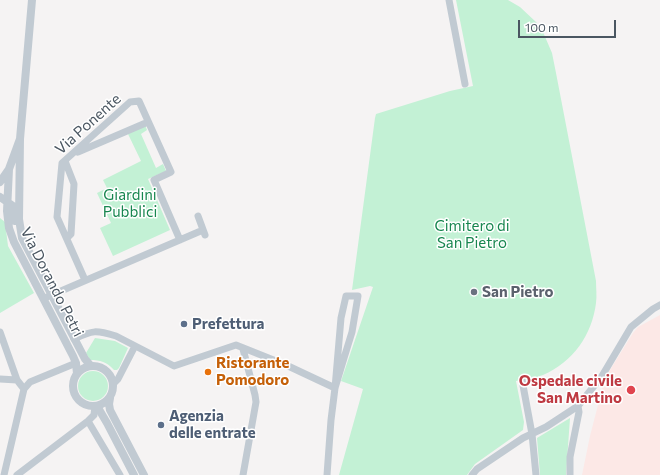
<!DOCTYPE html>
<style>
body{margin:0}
#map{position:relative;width:660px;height:475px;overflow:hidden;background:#f5f3f3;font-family:Commissioner,sans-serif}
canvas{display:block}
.scale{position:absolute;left:518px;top:20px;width:98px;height:18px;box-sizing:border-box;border:2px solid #4a5661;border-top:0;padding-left:5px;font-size:12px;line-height:14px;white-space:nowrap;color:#4a5661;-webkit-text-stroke:3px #fff;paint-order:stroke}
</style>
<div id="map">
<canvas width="660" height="475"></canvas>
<div class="scale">100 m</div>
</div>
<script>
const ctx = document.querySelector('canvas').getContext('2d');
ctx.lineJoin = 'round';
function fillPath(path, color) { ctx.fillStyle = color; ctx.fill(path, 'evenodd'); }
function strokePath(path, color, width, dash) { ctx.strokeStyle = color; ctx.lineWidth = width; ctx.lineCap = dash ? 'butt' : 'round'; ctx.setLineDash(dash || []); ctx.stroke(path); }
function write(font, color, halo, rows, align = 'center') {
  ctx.font = font + ' Commissioner,sans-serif'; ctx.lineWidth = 3; ctx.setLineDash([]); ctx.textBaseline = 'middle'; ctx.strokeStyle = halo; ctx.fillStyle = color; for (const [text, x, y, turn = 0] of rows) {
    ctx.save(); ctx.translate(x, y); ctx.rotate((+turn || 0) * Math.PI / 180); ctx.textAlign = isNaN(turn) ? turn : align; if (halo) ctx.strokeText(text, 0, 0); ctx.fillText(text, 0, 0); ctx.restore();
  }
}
const medical = new Path2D(`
 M660,315v160h-78l8,-39 15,-58 28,-45 5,-6z`);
const green = new Path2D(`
 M456,0h52l12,7 16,15 7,10 9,21 4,20 40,208c0,7 1,15 0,22 -4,32 -23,59 -53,72 -8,3 -18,4 -27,6l8,41 -1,8 -48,34 -8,11h-128l24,-86 -22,-8 32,-94 -3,-1 -18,4 23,-172 1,-4 74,-23 23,-5z
 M145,125l2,5 -6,4 15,34 7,-4 3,7 -18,8 22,51 -57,26 -13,-28 11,-5 -14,-30 10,-5 -4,-8 38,-19 -13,-27z
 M0,218l5,4 3,24 26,47 -34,20z
 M95,338l20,3 13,7 -9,20 -2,2h-3c-7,-8 -14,-10 -24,-10l-4,-7z
 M78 386a15 15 0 1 1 30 0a15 15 0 1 1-30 0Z
 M570,418l-4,57h-26l-3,-37z`);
const minor = new Path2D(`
 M449,0l16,84
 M78,152l70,-30
 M65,161l9,23 -3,50 -4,4
 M198,216l7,19
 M85,280l-28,-63 5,-54 68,-61 9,-1 32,71 -17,8 26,60
 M47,297l156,-67
 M0,332l17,48 7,9
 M74,339c19,-9 22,-9 42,-3l58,30 62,-21 50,20 49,23
 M0,379l17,1
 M522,380l10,54 4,41
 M114,383l4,-4 17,-33
 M88,421l32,54
 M4,475l20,-86 6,-7 46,-19
 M17,475l71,-54 6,-6 1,-9
 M243,475l13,-73 -1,-7 -12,-46
 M327,475l4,-55 4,-32 6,-70 5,-22h12l-6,36 -8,26 -9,30
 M472,475l5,-6 46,-31 23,-11 32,-21 24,-30 29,-49 22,-18 7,-4
 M570,475v-18l9,-45 -1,-6`);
const tertiary = new Path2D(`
 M20,139l-1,80 3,19 63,121 6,7
 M9,169l-2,42 2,17 5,14 59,114 3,7 1,11
 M0,182l9,-13 11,-30 12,-139
 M0,197l13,9 2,15
 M73 386a20 20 0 1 1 40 0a20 20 0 1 1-40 0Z
 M110,398l-1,6 1,6 34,65
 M97,406l10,17 27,52`);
const markers = [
 [474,292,4,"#6b7280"],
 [184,324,4,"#5c6f8a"],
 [208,372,4,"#e8710a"],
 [631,390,5,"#e0444e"],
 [161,425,4,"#5c6f8a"]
];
const streetNames = [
 ["Via Ponente",88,124,-42],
 ["Via Dorando Petri",52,282,63]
];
const parkNames = [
 ["Giardini",130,195],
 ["Pubblici",130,212],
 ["Cimitero di",472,226],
 ["San Pietro",472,243]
];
const worshipNames = [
 ["San Pietro",482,292]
];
const serviceNames = [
 ["Prefettura",192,324],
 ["Agenzia",169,416],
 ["delle entrate",169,433]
];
const foodNames = [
 ["Ristorante",216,363],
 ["Pomodoro",216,380]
];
const healthNames = [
 ["Ospedale civile",622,381],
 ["San Martino",622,398]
];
fillPath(medical, '#fce8e6');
fillPath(green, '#c3f1d5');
strokePath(minor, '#c1cad2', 7);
strokePath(tertiary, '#c1cad2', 8);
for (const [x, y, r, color] of markers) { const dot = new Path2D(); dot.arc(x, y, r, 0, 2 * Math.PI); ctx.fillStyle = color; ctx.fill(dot); strokePath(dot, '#fff', 1.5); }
write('15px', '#4a5661', '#fff', streetNames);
write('15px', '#17864f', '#fff', parkNames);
write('bold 15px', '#5b616d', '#fff', worshipNames, 'left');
write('bold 15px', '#4e5e75', '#fff', serviceNames, 'left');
write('bold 15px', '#c56008', '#fff', foodNames, 'left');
write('bold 15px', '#be3a42', '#fff', healthNames, 'right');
</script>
